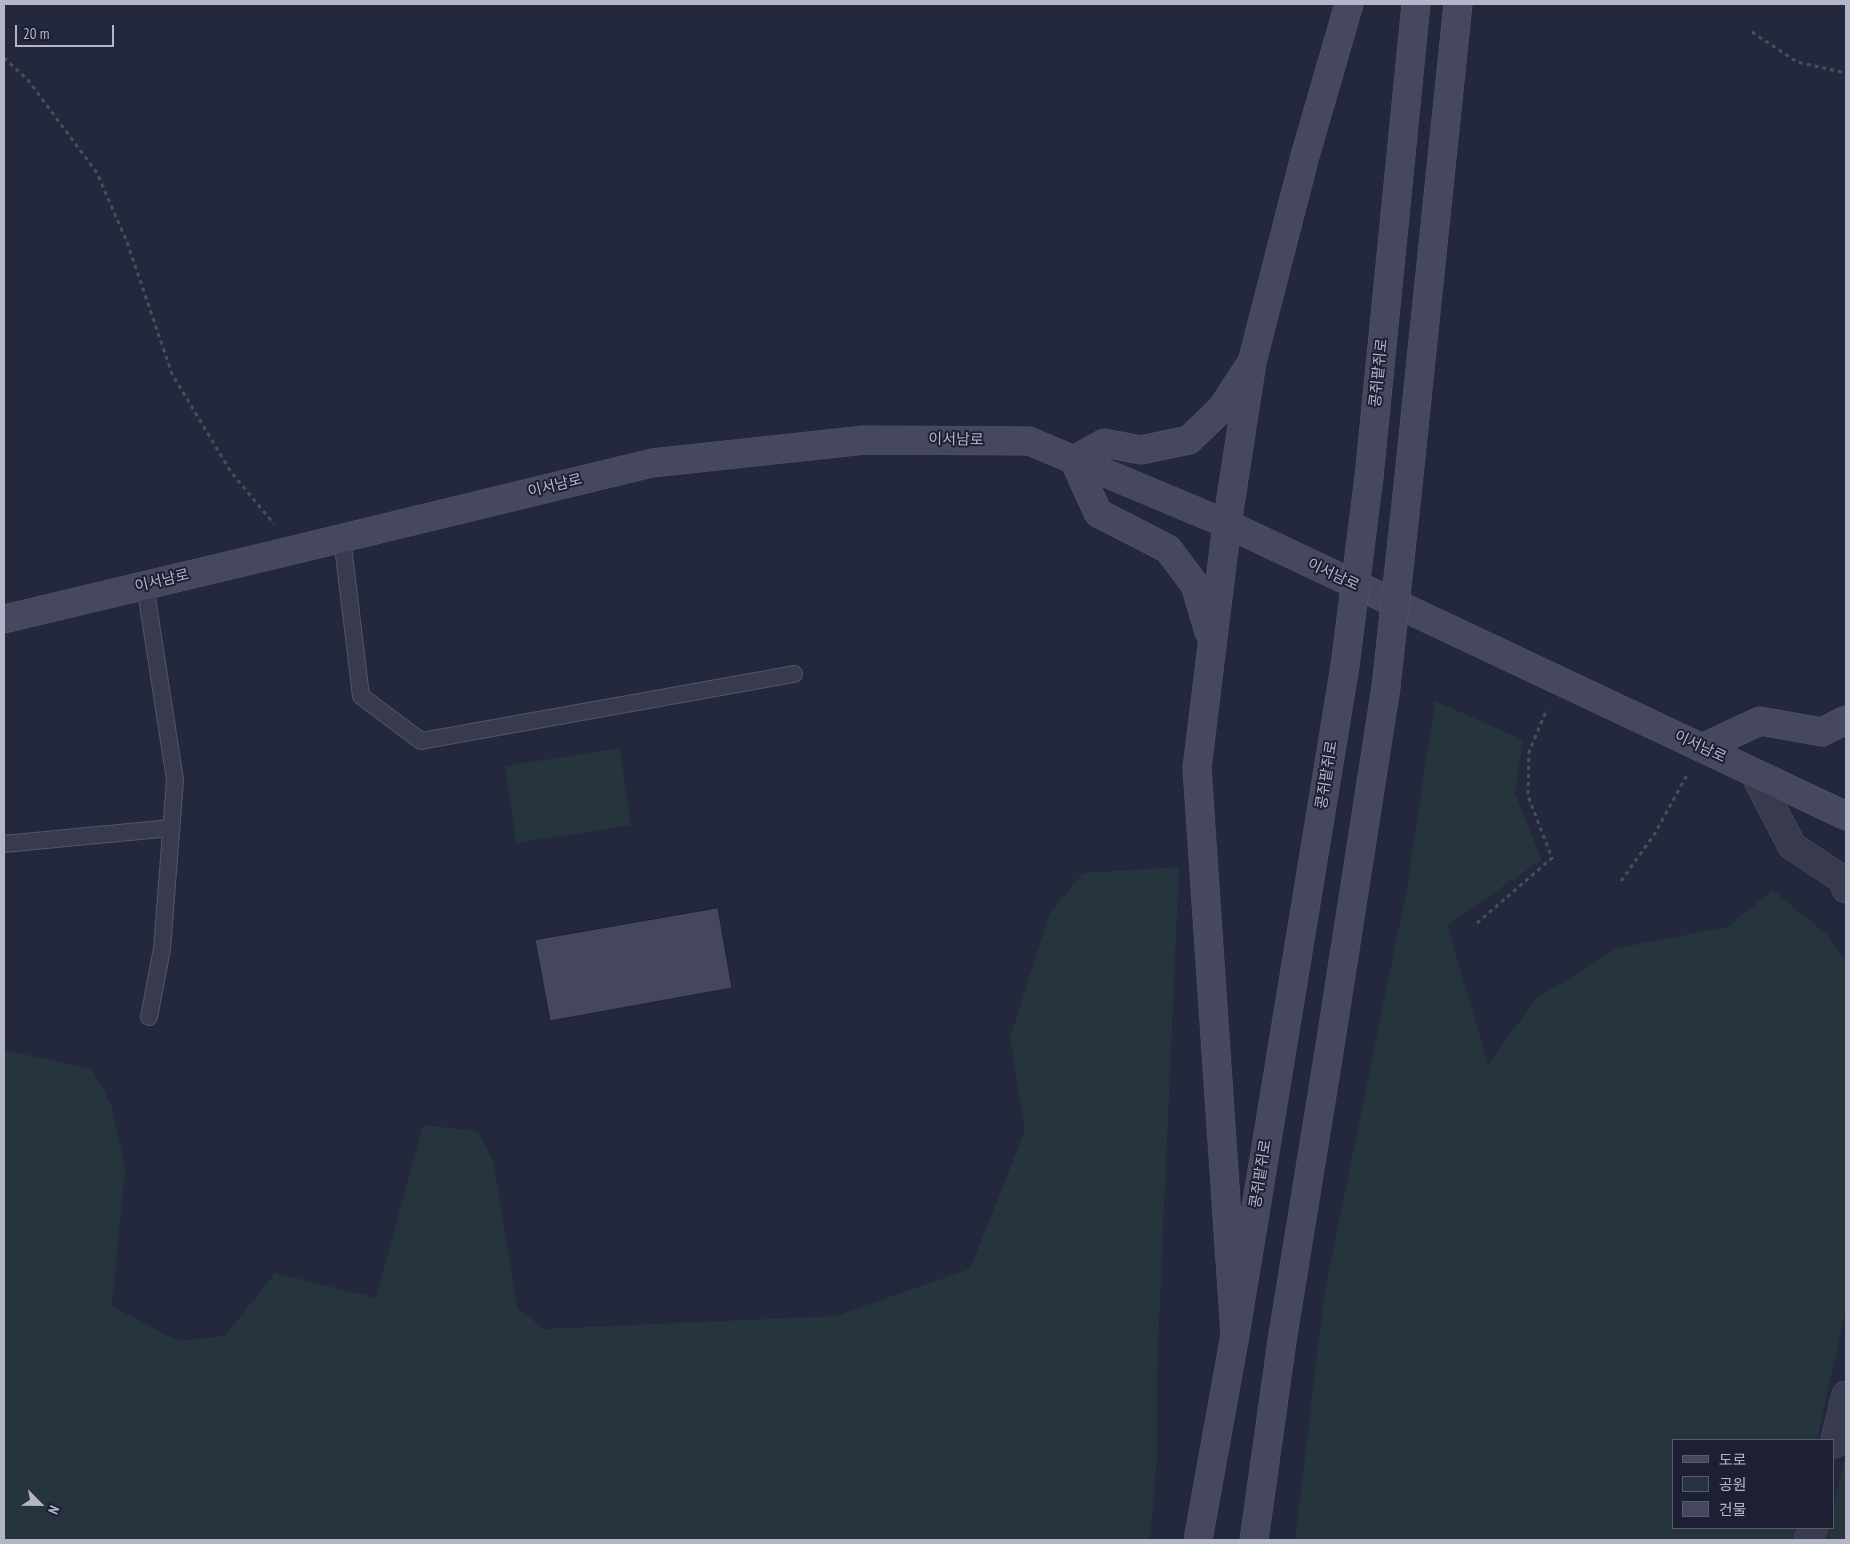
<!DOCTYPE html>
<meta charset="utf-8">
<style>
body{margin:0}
#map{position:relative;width:1850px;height:1544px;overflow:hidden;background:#24283d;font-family:"PT Sans Narrow","Noto Sans KR",sans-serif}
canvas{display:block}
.frame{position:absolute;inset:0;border:5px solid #b4b6c8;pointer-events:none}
.legend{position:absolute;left:1672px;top:1439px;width:162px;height:90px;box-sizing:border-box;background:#1d2032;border:1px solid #595c6e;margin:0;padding:6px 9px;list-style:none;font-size:15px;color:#b4b6c8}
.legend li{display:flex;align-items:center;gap:10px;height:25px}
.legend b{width:25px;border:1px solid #595c6e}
.north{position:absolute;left:15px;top:1479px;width:50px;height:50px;-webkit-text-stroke:4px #1d2032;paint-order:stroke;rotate:113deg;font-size:14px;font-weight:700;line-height:20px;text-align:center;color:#b4b6c8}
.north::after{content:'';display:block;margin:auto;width:18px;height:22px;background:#b4b6c8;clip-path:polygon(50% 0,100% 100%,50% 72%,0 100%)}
.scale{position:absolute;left:15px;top:25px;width:99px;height:22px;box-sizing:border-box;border:2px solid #b4b6c8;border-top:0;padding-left:6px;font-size:15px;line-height:18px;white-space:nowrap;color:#b4b6c8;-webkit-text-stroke:4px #1d2032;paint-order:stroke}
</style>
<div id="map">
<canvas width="1850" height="1544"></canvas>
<div class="frame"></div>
<ul class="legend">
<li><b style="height:6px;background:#464860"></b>도로</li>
<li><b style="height:14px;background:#26343e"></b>공원</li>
<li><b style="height:14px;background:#44475e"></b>건물</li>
</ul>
<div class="north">N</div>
<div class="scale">20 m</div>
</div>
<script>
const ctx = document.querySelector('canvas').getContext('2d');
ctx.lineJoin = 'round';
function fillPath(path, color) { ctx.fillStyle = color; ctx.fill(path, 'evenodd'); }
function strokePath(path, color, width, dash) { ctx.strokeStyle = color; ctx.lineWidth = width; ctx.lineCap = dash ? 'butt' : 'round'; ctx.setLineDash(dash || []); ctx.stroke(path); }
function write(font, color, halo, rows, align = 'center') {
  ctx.font = font + ' "PT Sans Narrow","Noto Sans KR",sans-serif'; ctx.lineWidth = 4; ctx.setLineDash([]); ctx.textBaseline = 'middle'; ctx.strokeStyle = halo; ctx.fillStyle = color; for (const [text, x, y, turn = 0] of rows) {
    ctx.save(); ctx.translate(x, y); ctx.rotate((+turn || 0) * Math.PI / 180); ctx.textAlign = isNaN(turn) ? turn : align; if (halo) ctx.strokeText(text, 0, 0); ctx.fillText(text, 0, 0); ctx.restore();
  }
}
const green = new Path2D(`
 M1435,701l88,39 -8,53 27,67 -95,64 41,140 48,-65 82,-51 109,-21 46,-37 53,44 20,27v348l-29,131h-143v88h124l-5,12h-498l30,-250 82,-402z
 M620,748l11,77 -115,18 -11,-77z
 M1179,867l-22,501v88l-7,84h-1146v-490l88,19 19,35 14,64 -13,138 66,35 47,-5 50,-63 101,25 47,-173 55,6 16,33 23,144 27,21 291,-13 135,-47 55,-139 -15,-93 40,-124 33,-40z
 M1846,1455v85h-22l3,-12h7v-26z`);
const building = new Path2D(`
 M718,908l14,80 -182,33 -15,-81z`);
const path = new Path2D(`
 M1752,32l45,30 49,11
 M4,58l24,22 69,93 30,69 45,132 59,98 43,52
 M1621,881l33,-46 33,-60
 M1477,923l75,-65 -24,-62 1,-44 18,-43`);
const service = new Path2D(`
 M342,538l19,158 60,45 373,-67
 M145,585l30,195 -13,169 -13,68
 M4,844l167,-16`);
const minor = new Path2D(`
 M1754,773l38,73 50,33 4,10
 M1834,1444l12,-49
 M1808,1540l5,-12`);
const secondary = new Path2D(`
 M1369,477l47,-473
 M1407,495l51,-491
 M4,619l273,-65 375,-91 213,-23 164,1 198,83 619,292
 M1209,632l-14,-47 -27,-36 -70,-36 -24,-53 30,-17 37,7 48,-10 33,-32 30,-46 53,-206 44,-152
 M1702,748l58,-27 62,11 24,-12
 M1235,1335l-38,-567 30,-244 25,-162
 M1198,1540l37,-205 110,-669
 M1254,1540l28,-199 47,-289 57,-365`);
const secondaryBridge = new Path2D(`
 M1345,666l24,-189
 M1386,687l21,-192`);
const streetNames = [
 ["콩쥐팥쥐로",1379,373,-84],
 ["이서남로",956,440,1],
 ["이서남로",555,486,-14],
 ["이서남로",1333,575,25],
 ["이서남로",162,581,-13],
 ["이서남로",1700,747,25],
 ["콩쥐팥쥐로",1327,775,-81],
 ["콩쥐팥쥐로",1261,1174,-81]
];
fillPath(green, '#26343e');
fillPath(building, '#44475e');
strokePath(building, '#1f2234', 1);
strokePath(service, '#535668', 18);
strokePath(minor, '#535668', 29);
strokePath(secondary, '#535668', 29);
strokePath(path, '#44515b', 3, [4, 4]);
strokePath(service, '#383b4d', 16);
strokePath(minor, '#383b4d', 28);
strokePath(secondary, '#464860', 28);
strokePath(secondaryBridge, '#535668', 29, []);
strokePath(secondaryBridge, '#464860', 28);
write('15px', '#b4b6c8', '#1d2032', streetNames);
</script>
